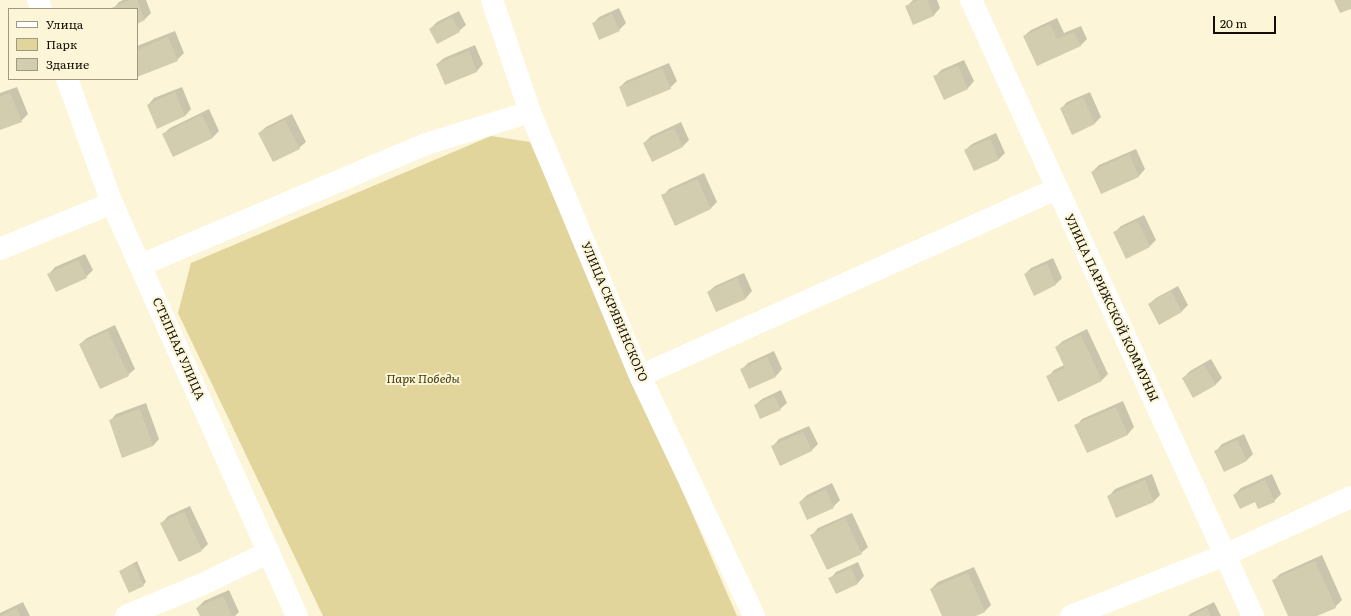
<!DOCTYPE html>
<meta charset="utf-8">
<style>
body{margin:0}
#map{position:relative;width:1351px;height:616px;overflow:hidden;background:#fcf5d7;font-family:Literata,serif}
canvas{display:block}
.legend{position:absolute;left:8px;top:8px;width:130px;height:72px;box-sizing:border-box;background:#fcf5d7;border:1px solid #9e9983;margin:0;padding:5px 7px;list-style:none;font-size:12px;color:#121006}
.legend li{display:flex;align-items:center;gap:8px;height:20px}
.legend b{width:20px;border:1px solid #9e9983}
.scale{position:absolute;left:1213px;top:16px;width:63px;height:18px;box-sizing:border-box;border:2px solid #121006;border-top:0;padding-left:5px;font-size:12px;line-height:14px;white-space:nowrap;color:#121006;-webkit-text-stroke:3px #fcf5d7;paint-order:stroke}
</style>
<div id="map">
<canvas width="1351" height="616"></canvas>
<ul class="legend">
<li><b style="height:5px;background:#fff"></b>Улица</li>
<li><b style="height:11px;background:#e1d59c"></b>Парк</li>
<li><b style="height:11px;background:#d3cdb0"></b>Здание</li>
</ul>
<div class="scale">20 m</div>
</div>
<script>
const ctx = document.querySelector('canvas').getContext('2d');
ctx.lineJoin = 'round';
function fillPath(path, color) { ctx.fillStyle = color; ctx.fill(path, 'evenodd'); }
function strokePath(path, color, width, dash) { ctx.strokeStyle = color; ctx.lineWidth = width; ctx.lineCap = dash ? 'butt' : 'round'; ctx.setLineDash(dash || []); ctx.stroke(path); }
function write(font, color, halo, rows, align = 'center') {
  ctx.font = font + ' Literata,serif'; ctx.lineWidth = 4; ctx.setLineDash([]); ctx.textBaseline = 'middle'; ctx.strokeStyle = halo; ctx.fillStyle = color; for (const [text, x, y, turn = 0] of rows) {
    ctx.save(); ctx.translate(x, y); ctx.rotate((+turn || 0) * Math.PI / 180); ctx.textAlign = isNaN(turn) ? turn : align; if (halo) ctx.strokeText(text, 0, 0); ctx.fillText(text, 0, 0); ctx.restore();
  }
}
const green = new Path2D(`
 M491,136l39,6 207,474h-414l-145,-303 13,-50z`);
const shadow = new Path2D(`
 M123,0h23l5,13 -6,6 -8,4v-14h-24l6,-7z
 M913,0h24l3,8 -6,7 -20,9 -8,-17z
 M619,8l7,15 -7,7 -26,-6 6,-7z
 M459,11l7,14 -7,6 -29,-2 7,-7z
 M1057,18l7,15 17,-7 6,13 -7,7 -56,-10 7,-6z
 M175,31l9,22 -7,7 -40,13v-27z
 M475,45l8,19 -6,7 -32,13 -8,-20 7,-6z
 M964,60l10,21 -6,7 -23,10 -10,-21 6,-7z
 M669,63l8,18 -7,7 -50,-1 6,-6z
 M17,87l11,27 -7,7 -21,8v-36z
 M182,87l9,22 -6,7 -27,11 -10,-22 6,-7z
 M1090,92l11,25 -6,6 -23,11 -11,-25 6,-7z
 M209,109l10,22 -6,6 -50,-3 7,-6z
 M292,114l14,28 -7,6 -40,-15 7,-6z
 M681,122l8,18 -7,7 -38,-4 7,-7z
 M996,133l9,20 -6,6 -34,-9 7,-6z
 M1136,149l9,20 -6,7 -37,17 -10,-21 7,-7z
 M704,173l13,29 -7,7 -47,-13 6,-7z
 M1144,215l12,25 -6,6 -36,-13 7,-7z
 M85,254l8,16 -7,7 -37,-3 6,-7z
 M1053,258l9,20 -6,6 -22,10 -9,-20 6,-6z
 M744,273l8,18 -6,7 -29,13 -9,-19 7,-6z
 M1178,286l10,19 -6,6 -22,12 -11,-19 7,-6z
 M115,325l20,44 -7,6 -48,-31 7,-6z
 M1087,329l21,45 -6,6 -43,20 -11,-23 6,-7 10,-5 -8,-18 7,-6z
 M774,351l8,18 -6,7 -27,12 -8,-18 7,-7z
 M1211,359l11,19 -7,7 -32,-7 7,-7z
 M781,390l6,13 -7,6 -25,-4 7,-6z
 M1123,401l11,26 -6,7 -41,18 -11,-26 6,-7z
 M146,403l13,36 -6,7 -43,-25 6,-7z
 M809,426l9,18 -7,7 -38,-5 6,-7z
 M1244,434l9,20 -7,7 -30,-10 6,-7z
 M1152,474l8,21 -6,6 -37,15 -8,-20 6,-7z
 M1272,474l9,20 -7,7h-19l-21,-6 7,-7z
 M832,483l8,17 -7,7 -33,-5 7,-7z
 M190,506l18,38 -6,6 -40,-27 6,-7z
 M852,513l16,34 -7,6 -49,-18 6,-7z
 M1322,555l20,45 -7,7 -21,9h-25l-15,-36 6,-6z
 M137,561l9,21 -3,3 -23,-14z
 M858,562l6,14 -6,7 -22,10 -6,-14 6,-7z
 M974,567l17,38 -7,7 -10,4h-31l-12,-27 7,-7z
 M229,590l10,22 -4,4h-34l-4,-8 7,-7z
 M23,602l7,14h-30v-3z
 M1214,602l7,14h-33l2,-2z`);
const building = new Path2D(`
 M130,0h7l8,20 -8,4v-15h-28z
 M919,0h8l7,16 -21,9 -8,-19z
 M1334,0h17v9l-11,4z
 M612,14l8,17 -21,9 -7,-17z
 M452,17l8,15 -23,12 -8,-15z
 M1050,24l7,15 17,-7 7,14 -44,20 -14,-30z
 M168,37l10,24 -41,16v-27z
 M469,51l8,21 -32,13 -9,-21z
 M958,66l10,23 -24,11 -11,-24z
 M662,68l9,21 -44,18 -8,-20z
 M175,92l10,24 -28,13 -10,-24z
 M10,93l12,29 -22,8v-33z
 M1083,97l12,27 -23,11 -12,-27z
 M202,115l11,23 -40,19 -11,-23z
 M285,120l15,29 -27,13 -15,-29z
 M674,128l9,19 -31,15 -9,-19z
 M990,139l9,21 -25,11 -10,-21z
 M1129,154l10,23 -38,17 -10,-22z
 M697,179l14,30 -36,17 -14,-31z
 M1137,221l13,26 -24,12 -13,-27z
 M78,260l9,18 -31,14 -9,-18z
 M1047,264l9,21 -22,11 -10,-22z
 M737,278l9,21 -30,13 -9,-20z
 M1171,291l11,21 -23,13 -11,-21z
 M108,331l21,45 -29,13 -21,-45z
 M1081,335l21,46 -44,21 -12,-26 19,-8 -10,-21z
 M767,357l9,20 -27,12 -9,-20z
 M1204,365l12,20 -23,13 -11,-20z
 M774,396l7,14 -21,9 -6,-14z
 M1116,407l12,28 -41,18 -13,-28z
 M140,409l13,37 -31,12 -13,-38z
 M803,432l9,19 -32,15 -9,-20z
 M1237,440l10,21 -23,11 -10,-21z
 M1145,480l9,22 -38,16 -9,-22z
 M1265,480l10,22 -17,7 -3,-7 -15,7 -7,-14z
 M826,489l8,19 -27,12 -8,-18z
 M184,512l18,39 -23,11 -19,-39z
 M845,518l17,36 -35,16 -17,-35z
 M1315,561l21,47 -19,8h-29l-16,-36z
 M134,564l10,22 -15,7 -10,-22z
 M851,568l7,16 -22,10 -8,-16z
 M968,573l17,39 -9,4h-34l-12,-27z
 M223,596l9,20h-32l-4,-8z
 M17,608l3,8h-20z
 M1207,608l4,8h-20z`);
const minor = new Path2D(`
 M38,0l3,9
 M492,0l38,112 110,264 114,240
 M971,0l282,616
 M67,79l45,124 185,413
 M0,249l112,-46
 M141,265l285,-121 104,-32
 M640,376l416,-187
 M126,616l77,-32 66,-32
 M1071,616l154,-61 126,-58`);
const streetNames = [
 ["УЛИЦА ПАРИЖСКОЙ КОММУНЫ",1111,308,65],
 ["УЛИЦА СКРЯБИНСКОГО",614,312,67],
 ["СТЕПНАЯ УЛИЦА",178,349,66]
];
const parkNames = [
 ["Парк Победы",423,379]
];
fillPath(green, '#e1d59c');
fillPath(shadow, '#0003');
fillPath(building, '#d3cdb0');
strokePath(minor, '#fff', 22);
write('12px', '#121006', '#fcf5d7', streetNames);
write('italic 12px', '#413809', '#fcf5d7', parkNames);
</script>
